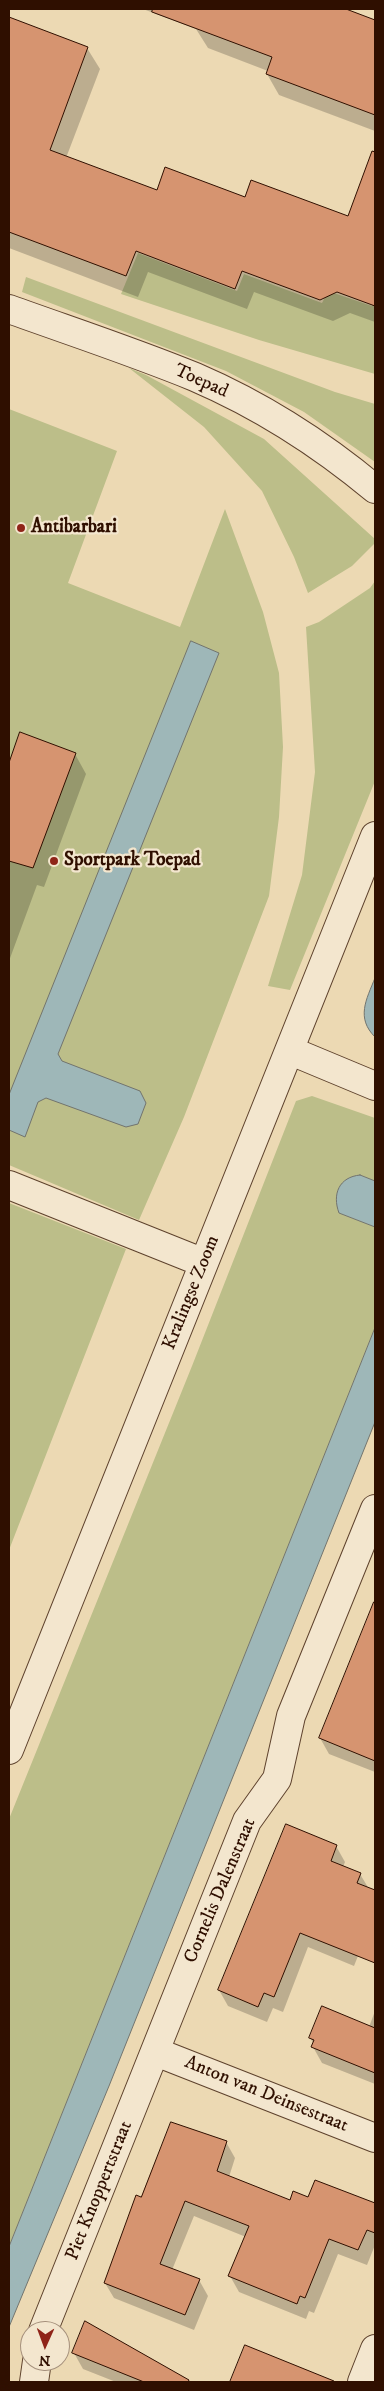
<!DOCTYPE html>
<style>
body{margin:0}
#map{position:relative;width:384px;height:2391px;overflow:hidden;background:#ecd9b3;font-family:"IM FELL DW Pica",serif}
canvas{display:block}
.frame{position:absolute;inset:0;border:10px solid #2f0f00;pointer-events:none}
.north{position:absolute;left:20px;top:2321px;width:50px;height:50px;box-sizing:border-box;background:#f3e6ce;border:1px solid #a5907c;border-radius:50%;rotate:182deg;font-size:14px;font-weight:700;line-height:20px;text-align:center;color:#2f0f00}
.north::after{content:'';display:block;margin:auto;width:18px;height:22px;background:#8f2418;clip-path:polygon(50% 0,100% 100%,50% 72%,0 100%)}
</style>
<div id="map">
<canvas width="384" height="2391"></canvas>
<div class="frame"></div>
<div class="north">N</div>
</div>
<script>
const ctx = document.querySelector('canvas').getContext('2d');
ctx.lineJoin = 'round';
function fillPath(path, color) { ctx.fillStyle = color; ctx.fill(path, 'evenodd'); }
function strokePath(path, color, width, dash) { ctx.strokeStyle = color; ctx.lineWidth = width; ctx.lineCap = dash ? 'butt' : 'round'; ctx.setLineDash(dash || []); ctx.stroke(path); }
function write(font, color, halo, rows, align = 'center') {
  ctx.font = font + ' "IM FELL DW Pica",serif'; ctx.lineWidth = 4.5; ctx.setLineDash([]); ctx.textBaseline = 'middle'; ctx.strokeStyle = halo; ctx.fillStyle = color; for (const [text, x, y, turn = 0] of rows) {
    ctx.save(); ctx.translate(x, y); ctx.rotate((+turn || 0) * Math.PI / 180); ctx.textAlign = isNaN(turn) ? turn : align; if (halo) ctx.strokeText(text, 0, 0); ctx.fillText(text, 0, 0); ctx.restore();
  }
}
const green = new Path2D(`
 M138,253l99,38 7,-17 78,29 6,-12 44,15 3,-8v76l-116,-34 -138,-46z
 M26,277l309,115 40,12v58l-71,-50 -78,-41 -204,-79z
 M129,368l17,7 118,64 111,100v4l-23,23 -44,27 -14,-36 -32,-66 -58,-64z
 M9,409l108,42 -49,132 112,44 45,-118 38,103 16,61 4,74 -4,70 -10,79 -85,221 -45,103 -130,-55z
 M375,581v200l-85,209 -22,-4 34,-111 13,-103 -9,-145 13,-5 51,-34z
 M312,1096l63,22v63l-15,-6 -20,38 35,14v101l-366,919v-428l183,-453 104,-265z
 M9,1203l117,46 -117,301z`);
const water = new Path2D(`
 M191,641l28,12 -161,401 4,7 78,30 6,12 -8,21 -12,3 -80,-29 -8,4 -13,35 -16,-7v-35z
 M375,978v59c-19,-19 -9,-37 0,-59z
 M360,1175l15,6v46l-36,-14c-7,-19 0,-36 21,-38z
 M375,1328v94l-266,664 -100,241v-80z`);
const shadow = new Path2D(`
 M143,9h199l33,12v110l-96,-36 -12,-21 1,-3 -60,-23 -12,-19z
 M9,18l78,30 13,21 -34,89 92,34 87,7 104,18 26,-70v175l-25,-9 -17,8 -79,-29 -7,17 -99,-37 -10,25 -129,-49z
 M25,736l50,18 11,20 -42,113 -7,-2 -28,76v-182z
 M375,1601v171l-46,-18 -9,-16z
 M336,1846l9,16 -2,5 17,7 15,25v14l-21,53 -46,-19 -25,65 -10,-4 -6,14 -39,-16 -9,-16z
 M375,2011v73l-53,-21 -9,-16 1,-3 -4,-6 59,-11z
 M226,2142l9,16 -6,19 62,24 17,-2 7,-18 60,23v41l-8,20 -29,-11 -24,59 -5,-2 -3,8 -67,-27 -9,-16 16,-39 -52,-21 -22,54 27,10 9,16 -14,34 -80,-32 -9,-15 37,-84z
 M74,2353l114,28v1h-72l-33,-13z
 M324,2378l2,4 -94,-1z`);
const building = new Path2D(`
 M153,9h193l29,11v95l-109,-41 6,-17 -120,-45z
 M9,17l79,30 -38,103 107,40 8,-23 80,30 6,-17 97,36 24,-65 3,1v154l-38,-14 -17,8 -78,-29 -7,18 -99,-38 -10,25 -117,-44z
 M20,732l56,21 -43,115 -24,-7v-98z
 M374,1602h1v159l-56,-23z
 M286,1824l51,21 -6,16 30,12 -4,10 18,7v73l-75,-30 -26,64 -10,-4 -6,14 -40,-17z
 M322,2006l53,22v45l-64,-26 3,-7 -5,-2z
 M171,2122l56,19 -10,30 73,29 3,-9 15,6 7,-17 60,23v30l-8,-3 -9,20 -29,-11 -24,59 -5,-2 -3,8 -69,-28 21,-50 -64,-25 -25,63 40,15 -15,36 -81,-32 32,-88 5,2z
 M85,2321l104,59 -1,2h-44l-72,-29z
 M245,2345l89,36 -1,1h-103z`);
const minor = new Path2D(`
 M9,309c61,22 125,43 186,68 65,28 126,67 180,112
 M291,1051l84,35
 M9,1185l195,78
 M9,1750l366,-914
 M156,2052l219,86
 M43,2331l204,-510 30,-42 14,-63 84,-207
 M34,2382l3,-21
 M362,2382l13,-33`);
const markers = [
 [21,528,5,"#8f2418"],
 [54,861,5,"#8f2418"]
];
const streetNames = [
 ["Toepad",201,382,24],
 ["Kralingse Zoom",192,1293,-68],
 ["Cornelis Dalenstraat",221,1891,-67],
 ["Anton van Deinsestraat",266,2095,22],
 ["Piet Knoppertstraat",100,2191,-68]
];
const poiNames = [
 ["Antibarbari",31,528],
 ["Sportpark Toepad",64,861]
];
fillPath(green, '#bcbe89');
fillPath(water, '#9eb7b8');
strokePath(water, '#72746e', 1);
fillPath(shadow, '#0003');
fillPath(building, '#d69470');
strokePath(building, '#2f0f00', 1);
strokePath(minor, '#5e422d', 30);
strokePath(minor, '#f3e6ce', 28);
for (const [x, y, r, color] of markers) { const dot = new Path2D(); dot.arc(x, y, r, 0, 2 * Math.PI); ctx.fillStyle = color; ctx.fill(dot); strokePath(dot, '#f3e6ce', 2); }
write('19px', '#2f0f00', '#f3e6ce', streetNames);
write('bold 19px', '#2f0f00', '#f3e6ce', poiNames, 'left');
</script>
